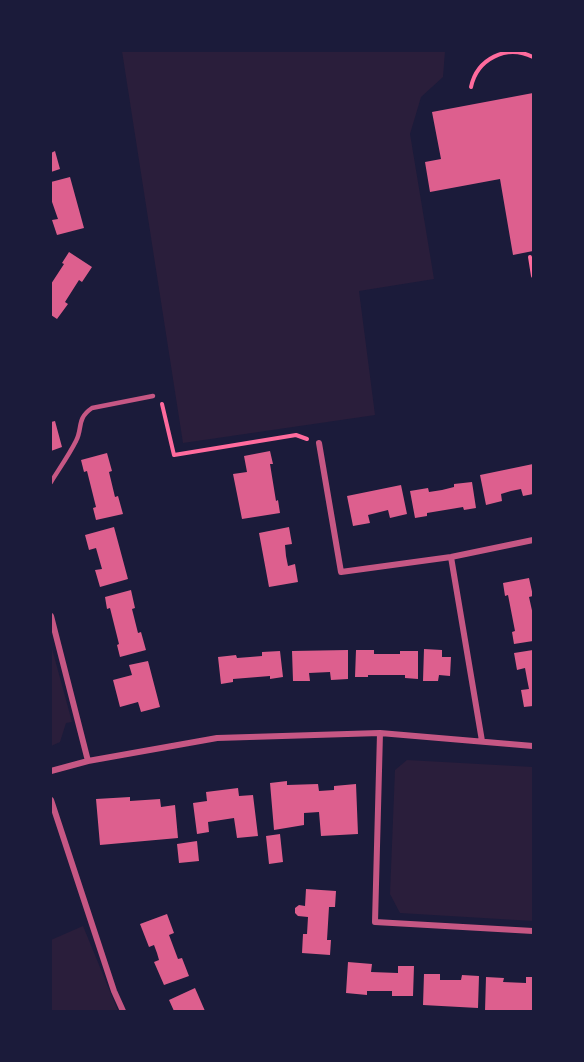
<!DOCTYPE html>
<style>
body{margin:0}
#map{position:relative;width:584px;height:1062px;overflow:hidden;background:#1b1b3a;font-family:Ubuntu,sans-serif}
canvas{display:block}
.frame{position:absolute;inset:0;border:52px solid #1b1b3a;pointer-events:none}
</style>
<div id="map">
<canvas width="584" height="1062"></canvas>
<div class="frame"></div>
</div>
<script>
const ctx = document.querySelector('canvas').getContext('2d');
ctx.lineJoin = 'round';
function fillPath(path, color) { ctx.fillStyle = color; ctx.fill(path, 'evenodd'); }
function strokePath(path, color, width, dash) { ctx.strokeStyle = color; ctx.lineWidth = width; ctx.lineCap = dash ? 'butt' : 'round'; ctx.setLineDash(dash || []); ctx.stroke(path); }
const green = new Path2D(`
 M122,51h323l-2,26 -22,20 -11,37 24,145 -75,12 16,124 -192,28z
 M51,645l21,77 -6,1 -6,19 -9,4z
 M407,760l126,7v154l-133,-8 -10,-19 5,-124z
 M83,926l35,85h-67v-71z`);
const building = new Path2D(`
 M533,93v158l-20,4 -13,-76 -70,13 -5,-30 16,-3 -9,-47z
 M55,151l5,18 -9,3v-19z
 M70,177l14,51 -27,7 -5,-15 6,-1 -7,-20v-17z
 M69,252l23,15 -10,15 -3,-2 -14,22 3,2 -11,15 -6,-4v-31l13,-20 -2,-1z
 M55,421l7,26 -11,4v-29z
 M270,451l3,13h-3l6,37 2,-1 2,13 -38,6 -9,-45 14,-2 -3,-16z
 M107,453l5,18 -3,1 6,25 3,-1 5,18 -27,6 -3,-12 3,-1 -9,-36 -3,1 -3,-12z
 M533,464v30l-10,2 -2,-7 -10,2 -10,3 1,7 -16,4 -6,-30z
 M472,482l4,26 -12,2 -1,-3 -36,6v3l-12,2 -5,-27 18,-3 1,4 13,-2 12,-3v-3z
 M401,485l6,29 -17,4 -2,-8 -20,5 2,8 -17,3 -6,-30z
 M114,527l14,52 -28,8 -5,-17 7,-1 -6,-21 -7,2 -4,-15z
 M289,527l3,17 -7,1 1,11 2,10 7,-2 3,18 -29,5 -10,-54z
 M529,578l4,18 -4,1 4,18v26l-19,3 -2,-12 3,-1 -7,-36 -3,1 -2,-13z
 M131,590l4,18 -3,1 6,24 3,-1 5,18 -26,7 -3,-12 2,-1 -9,-36 -3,1 -2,-12z
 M424,649l18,1v7h9l-1,19 -11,-1 -1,6h-15z
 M348,650v29l-17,1 -1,-8 -21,1 1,8h-17l-1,-30z
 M356,650h18v4h26v-3h18v28l-13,-1v-3h-37v2h-13z
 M533,650v56l-9,1 -3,-17 8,-1 -2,-10 -2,-11 -8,2 -3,-17z
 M280,651l3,26 -13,2v-3l-37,3v3l-12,2 -3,-27 18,-2 1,3 13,-1 12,-1v-4z
 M148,661l12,46 -19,5 -3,-10 -18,5 -7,-27 19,-5 -3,-10z
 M287,781v4l31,-1 1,7 15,-1v-4l22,-2 2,50 -37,2 -2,-24 -15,1v12l-30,5 -4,-47z
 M238,788l1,8 14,-1 5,41 -21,2 -3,-20 -26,4 1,10 -12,2 -4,-31 14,-2 -1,-9z
 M130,797v4l30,-2 1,8 14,-2 3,33 -78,7 -4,-46z
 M280,834l3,28 -14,2 -3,-28z
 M197,841l2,20 -20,2 -2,-19z
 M306,889l30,2 -1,16h-6l-2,33h4l-1,15 -28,-2 1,-19h4l1,-17 -10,-1 -3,-3v-5l4,-3 6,1z
 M167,914l7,19 -5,2 9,24 4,-1 7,18 -25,9 -10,-23 5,-2 -2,-7 -3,-8 -5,2 -9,-23z
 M348,962l24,2 -1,8 27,1v-7h16l-1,30h-21v-5h-25v4l-21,-2z
 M424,974h16v6h21l1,-5 17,1 -1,32 -55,-3z
 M486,977l18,1 -1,4 23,1v-6h7v34h-48z
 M195,988l10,23h-31l-5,-11z`);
const path = new Path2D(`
 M471,87c6,-28 35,-43 62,-30
 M530,257l3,19
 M162,404l12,51 122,-20 11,4`);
const service = new Path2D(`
 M51,482c8,-13 18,-27 25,-41 7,-13 0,-22 16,-33l61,-12`);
const minor = new Path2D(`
 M319,443l22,129 110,-15 82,-17
 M451,557l31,184
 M51,616l37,145
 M380,733l-5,189 158,9
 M51,771l37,-10 129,-23 163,-5 153,13
 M51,800l63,191 9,20`);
fillPath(green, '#2a1e3b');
fillPath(building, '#dd5f8e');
strokePath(path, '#ff6b9d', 4);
strokePath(service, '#c65784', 4.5);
strokePath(minor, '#c65784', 6);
</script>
